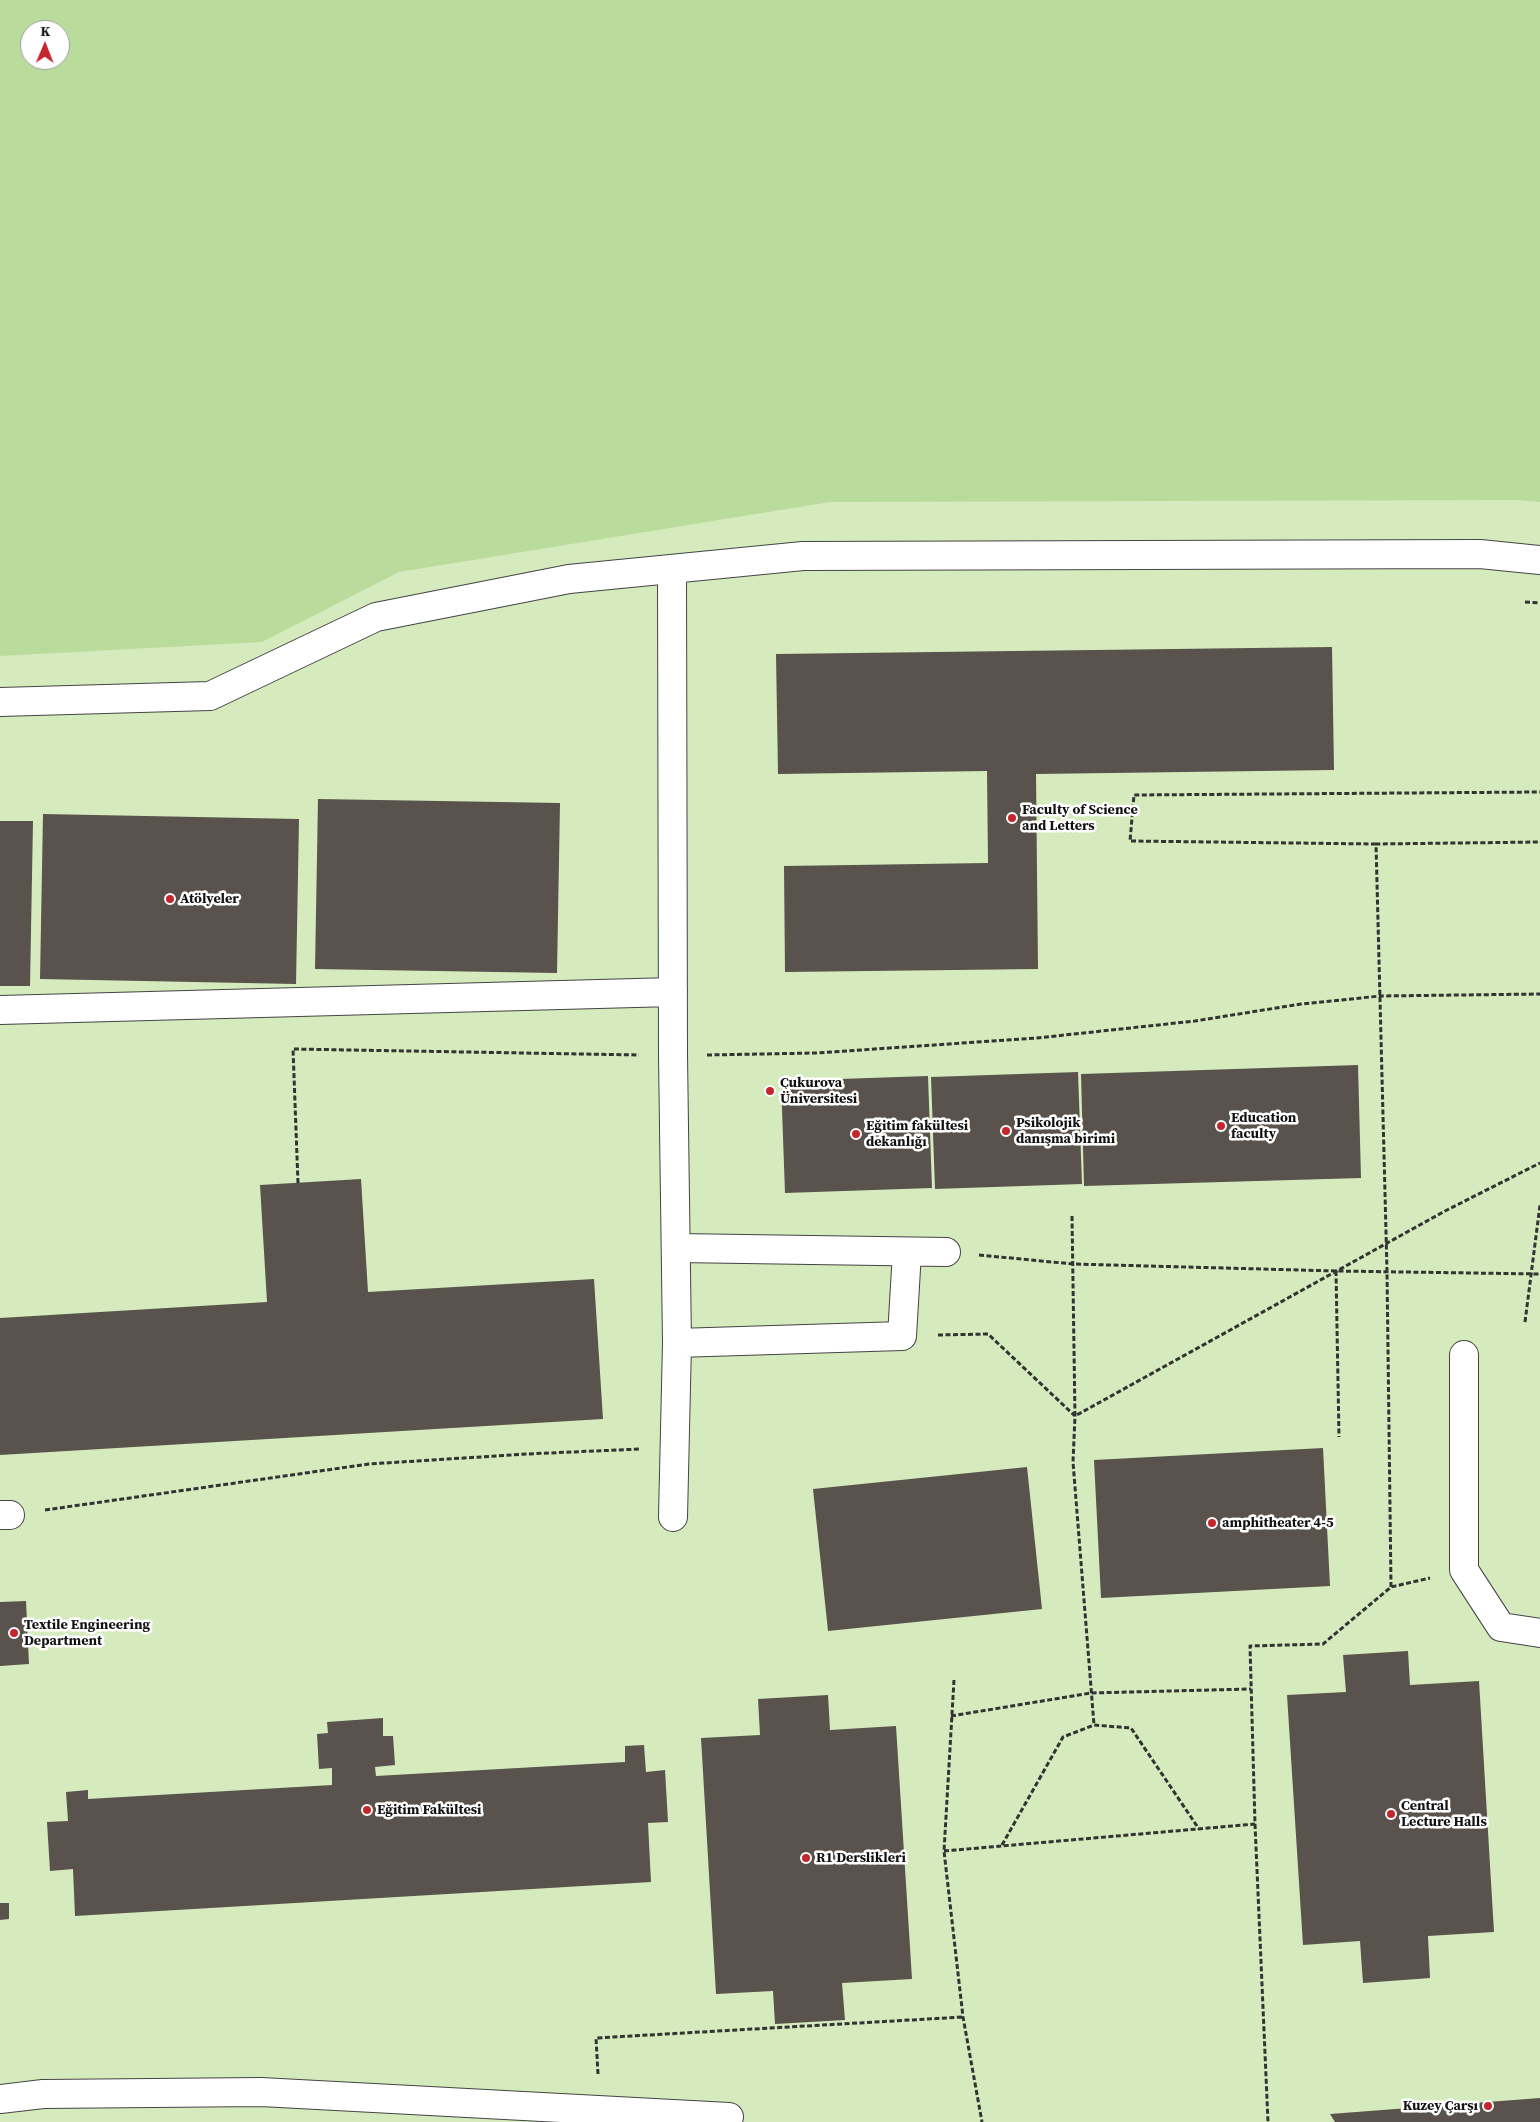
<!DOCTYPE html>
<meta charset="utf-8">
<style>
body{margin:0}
#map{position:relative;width:1540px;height:2122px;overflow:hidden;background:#fffdf5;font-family:"Source Serif 4",serif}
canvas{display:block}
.north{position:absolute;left:20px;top:20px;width:50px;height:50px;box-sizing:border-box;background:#fff;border:1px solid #a0a0a0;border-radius:50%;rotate:1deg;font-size:14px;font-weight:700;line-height:20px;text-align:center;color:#111}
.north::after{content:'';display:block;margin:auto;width:18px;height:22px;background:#c4262e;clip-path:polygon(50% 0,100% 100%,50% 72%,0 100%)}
</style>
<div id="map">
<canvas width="1540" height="2122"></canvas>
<div class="north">K</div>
</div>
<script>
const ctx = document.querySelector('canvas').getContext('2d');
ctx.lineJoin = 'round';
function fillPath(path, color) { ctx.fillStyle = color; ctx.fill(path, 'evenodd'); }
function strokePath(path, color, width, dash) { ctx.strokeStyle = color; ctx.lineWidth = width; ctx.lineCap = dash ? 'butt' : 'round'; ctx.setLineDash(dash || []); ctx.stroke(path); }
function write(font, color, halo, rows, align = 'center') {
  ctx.font = font + ' "Source Serif 4",serif'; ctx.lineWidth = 5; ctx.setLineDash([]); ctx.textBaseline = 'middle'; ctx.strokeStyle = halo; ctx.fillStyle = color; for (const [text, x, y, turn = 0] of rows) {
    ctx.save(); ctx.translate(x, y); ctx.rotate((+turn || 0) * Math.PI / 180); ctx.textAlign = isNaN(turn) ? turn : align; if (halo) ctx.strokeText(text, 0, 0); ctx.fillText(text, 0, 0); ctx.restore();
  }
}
const green = new Path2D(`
 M0,0h1540v2122h-1540zM30,30h30v30h-30z`);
const forest = new Path2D(`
 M0,0h1540v502l-24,-2 -686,2 -431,70 -137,70 -262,14zM30,30h30v30h-30z`);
const building = new Path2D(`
 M1332,647l2,123 -298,4 2,195 -253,3 -1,-106 204,-3 -1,-92 -209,3 -2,-120z
 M318,799l242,4 -3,170 -242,-4z
 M43,814l256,5 -3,165 -256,-5z
 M0,821h33l-3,165h-30z
 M1358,1065l3,113 -277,8 -3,-112z
 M1078,1072l4,112 -147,5 -4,-112z
 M928,1076l4,112 -147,5 -4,-112z
 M361,1179l7,113 226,-13 9,140 -603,36v-137l267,-16 -7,-117z
 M1323,1448l7,138 -229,12 -7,-138z
 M1027,1467l15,142 -214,22 -15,-142z
 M26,1601l3,63 -29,2v-64z
 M1408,1651l2,34 69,-4 15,251 -66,4 2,42 -67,5 -3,-42 -57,4 -16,-250 59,-3 -3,-37z
 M828,1695l2,35 66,-4 16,253 -70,4 3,37 -70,4 -2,-33 -57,3 -15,-256 59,-3 -2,-36z
 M383,1718v18h10l2,29 -20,2 1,9 249,-14v-16l19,-1 2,27 19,-2 3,52 -20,1 3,59 -576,34 -2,-47 -23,2 -3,-49 21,-1 -2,-29 22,-2v9l244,-14v-17l-13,1 -2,-35 11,-1 -1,-11z
 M0,1903h9v16l-9,1z
 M1540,2098v24h-205l-5,-8z`);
const path = new Path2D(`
 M1525,602l15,1
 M1376,844l-246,-3 4,-46 406,-3
 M707,1055l109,-2 221,-15 158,-17 106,-17 79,-8 160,-2
 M298,1183l-5,-134 346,6
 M1072,1216l3,200 370,-205 95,-48
 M979,1255l94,9 263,7 204,3
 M1336,1271l3,166
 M1525,1322l15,-117
 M938,1335l50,-1 87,82 -2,46 21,263
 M45,1510l324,-46 158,-10 113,-5
 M1391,1587l-4,-316 -11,-427 164,-2
 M954,1680l-10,171 19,166 19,105
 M951,1716l140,-23 160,-4
 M1255,1824l13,298
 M1002,1845l61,-108 31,-12 37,3 68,101
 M944,1851l311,-27 -5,-178 73,-2 68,-57 39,-9
 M598,2074l-2,-36 367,-21`);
const minor = new Path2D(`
 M672,569l1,486 4,288 -4,174
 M0,702l210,-6 166,-79 193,-38 234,-23 677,-2 60,6
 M0,1010l673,-18
 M677,1248l269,4
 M677,1343l225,-7 5,-84
 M1464,1355v215l37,57 39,6
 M0,1515h10
 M0,2099l43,-5 218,-2 468,25`);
const markers = [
 [1012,818,5,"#c4262e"],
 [170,899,5,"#c4262e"],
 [770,1091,5,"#c4262e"],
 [1221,1126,5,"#c4262e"],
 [1006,1131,5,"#c4262e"],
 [856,1134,5,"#c4262e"],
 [1212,1523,5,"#c4262e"],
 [14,1633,5,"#c4262e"],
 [367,1810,5,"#c4262e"],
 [1391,1814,5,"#c4262e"],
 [806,1858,5,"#c4262e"],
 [1488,2106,5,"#c4262e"]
];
const poiNames = [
 ["Faculty of Science",1022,810],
 ["and Letters",1022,826],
 ["Atölyeler",180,899],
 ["Çukurova",780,1083],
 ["Üniversitesi",780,1099],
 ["Education",1231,1118],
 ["faculty",1231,1134],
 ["Psikolojik",1016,1123],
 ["danışma birimi",1016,1139],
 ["Eğitim fakültesi",866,1126],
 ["dekanlığı",866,1142],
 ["amphitheater 4-5",1222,1523],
 ["Textile Engineering",24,1625],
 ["Department",24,1641],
 ["Central",1401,1806],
 ["Lecture Halls",1401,1822],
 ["Eğitim Fakültesi",377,1810],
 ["R1 Derslikleri",816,1858],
 ["Kuzey Çarşı",1478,2106,"right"]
];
fillPath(green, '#d5ebbd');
fillPath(forest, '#b9dc9c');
fillPath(building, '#5a524d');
strokePath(minor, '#444', 30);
strokePath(path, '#333', 3, [5, 2.5]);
strokePath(minor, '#fff', 28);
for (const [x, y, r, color] of markers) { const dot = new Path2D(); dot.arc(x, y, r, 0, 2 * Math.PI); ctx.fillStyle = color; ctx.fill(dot); strokePath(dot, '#fff', 2); }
write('bold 14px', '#111', '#fff', poiNames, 'left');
</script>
